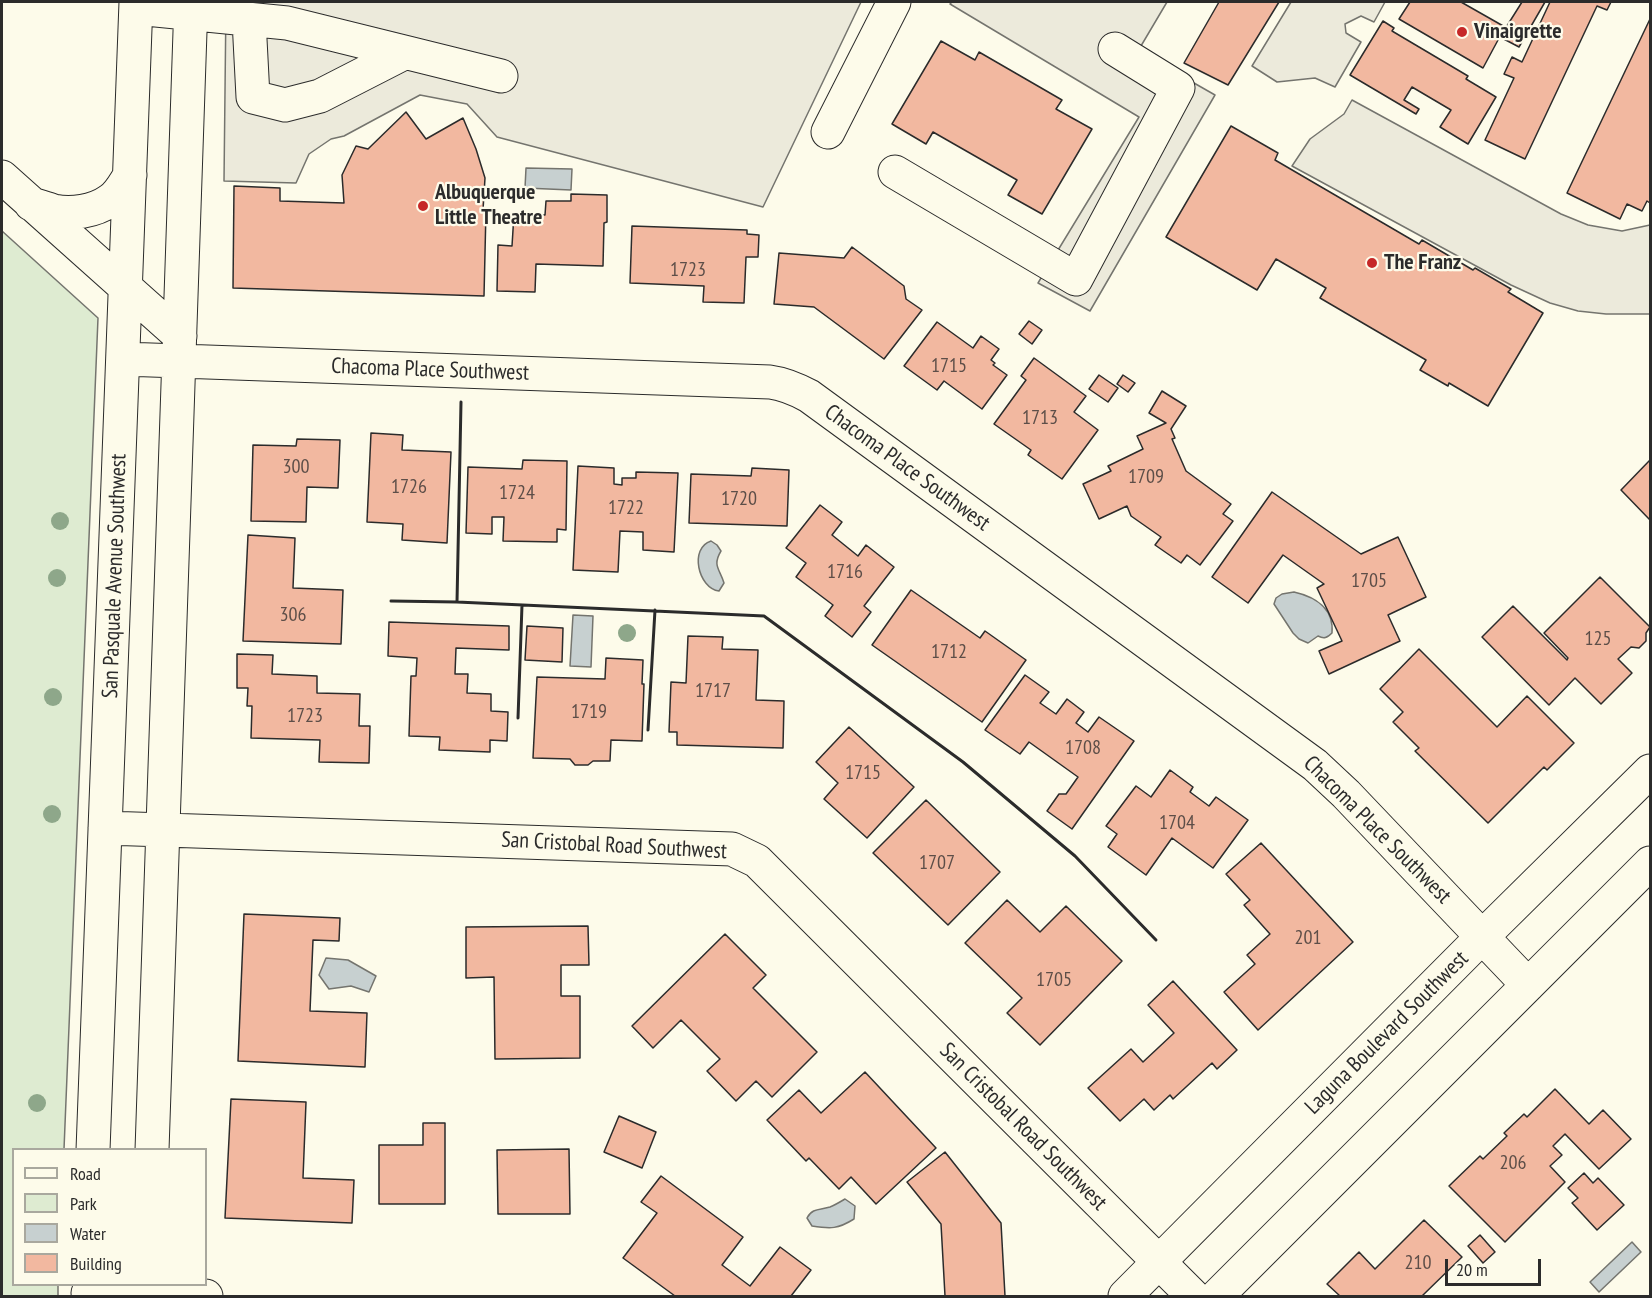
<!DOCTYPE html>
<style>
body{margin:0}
#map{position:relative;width:1652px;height:1298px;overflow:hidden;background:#fdfbea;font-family:"PT Sans Narrow",sans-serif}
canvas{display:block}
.frame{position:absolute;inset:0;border:3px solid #2b2b2b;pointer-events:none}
.legend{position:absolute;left:12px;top:1148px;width:195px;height:138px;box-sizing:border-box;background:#fdfbea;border:2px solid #a9a89e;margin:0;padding:8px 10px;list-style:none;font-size:18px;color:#2b2b2b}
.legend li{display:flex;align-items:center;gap:12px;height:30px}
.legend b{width:30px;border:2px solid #a9a89e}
.scale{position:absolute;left:1445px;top:1259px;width:96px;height:27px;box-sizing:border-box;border:3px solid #2b2b2b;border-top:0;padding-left:8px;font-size:18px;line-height:21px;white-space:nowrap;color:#2b2b2b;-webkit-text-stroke:4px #fdfbea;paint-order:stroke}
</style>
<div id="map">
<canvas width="1652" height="1298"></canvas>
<div class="frame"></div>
<ul class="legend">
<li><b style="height:8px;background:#fdfbea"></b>Road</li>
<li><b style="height:16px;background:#deebd1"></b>Park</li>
<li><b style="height:16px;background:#c7d0d0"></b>Water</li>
<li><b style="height:16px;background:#f2b8a0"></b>Building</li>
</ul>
<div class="scale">20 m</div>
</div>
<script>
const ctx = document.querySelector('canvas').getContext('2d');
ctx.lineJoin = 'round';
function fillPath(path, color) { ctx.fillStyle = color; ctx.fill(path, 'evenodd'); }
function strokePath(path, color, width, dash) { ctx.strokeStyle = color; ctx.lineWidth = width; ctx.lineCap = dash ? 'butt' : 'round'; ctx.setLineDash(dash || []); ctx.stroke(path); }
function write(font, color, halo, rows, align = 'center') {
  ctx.font = font + ' "PT Sans Narrow",sans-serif'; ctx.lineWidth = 4.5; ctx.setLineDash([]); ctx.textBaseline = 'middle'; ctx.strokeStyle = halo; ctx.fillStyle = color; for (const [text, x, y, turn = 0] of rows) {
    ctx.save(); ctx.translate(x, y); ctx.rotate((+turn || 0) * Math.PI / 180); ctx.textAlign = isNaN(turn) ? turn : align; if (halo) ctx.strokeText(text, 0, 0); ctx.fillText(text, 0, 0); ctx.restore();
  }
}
const green = new Path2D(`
 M2,231l96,87 -34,831 -50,1v134l44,1v11h-56z`);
const parking = new Path2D(`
 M226,2h635l-98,205 -266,-70 -30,-33 -47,-9 -76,41 -13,3 -22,15 -13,29 -72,-2z
 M952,2h215l-29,49 77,44 -125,216 -52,-28 101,-166 -189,-113z
 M1291,2h94l-11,20 -13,-6 -16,8 1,9 15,9 -26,45 -20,-9 -38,4 -25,-16z
 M1352,100l209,114 27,11 34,6 28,-6v89h-44l-28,-3 -28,-8 -39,-18 -219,-119 18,-27 34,-25z`);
const water = new Path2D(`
 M526,168l46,1 -1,21 -46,-2z
 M711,541l6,4 4,6c-9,15 -1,18 3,32l-5,8c-21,-3 -30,-43 -8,-50z
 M1294,592c22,5 40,17 38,41 -5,5 -8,6 -14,3l-10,7 -9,-4 -6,-6 -19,-29 2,-6 6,-4z
 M573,615l20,1 -2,51 -21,-1z
 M326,958l22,2 28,16 -7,16 -18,-6 -22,3 -10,-14z
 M845,1199l10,7 -1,13c-16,10 -23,10 -42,7l-5,-8c5,-10 13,-8 23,-11 5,-2 10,-5 15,-8z
 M1632,1242l9,10 -42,40 -9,-10z`);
const building = new Path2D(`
 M1219,2h60l-51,83 -44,-22z
 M1410,2h51l44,25 -22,41 -84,-49z
 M1522,2h23l-26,45 -19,-10z
 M1550,2h61l-4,8 -10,-4 -72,153 -40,-19 29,-62 -10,-4 8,-17 10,5z
 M1650,19v184l-3,-2 -5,10 -15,-7 -7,15 -53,-26z
 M1383,21l11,7 -2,3 76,45 -2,3 30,18 -28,47 -28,-17 11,-17 -39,-23 -8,13 15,9 -3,5 -66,-39z
 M941,41l34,19 4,-8 83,48 -6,9 36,20 -50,85 -34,-19 9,-15 -84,-48 -7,12 -34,-20z
 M406,112l20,27 37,-21 13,31 9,29 -2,32h3l-2,86 -251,-8 1,-102 46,2v13l64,2 -2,-28 14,-29 12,3z
 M1231,126l47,27 -3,7 144,84 3,-4 51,30 2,-2 36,21 -3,3 35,21 -55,93 -39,-23 -1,3 -28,-16 6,-10 -106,-62 6,-10 -50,-29 -19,31 -91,-53z
 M571,194l36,1v27l-3,1 -1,43 -67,-2 -1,28 -38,-1 1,-46 14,1 2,-32 31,1 1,-14h25z
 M632,226l115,4v4l12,1 -1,22h-12l-2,46 -41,-1 1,-16 -74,-3z
 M852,247l52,39 2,13 16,11 -38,49 -70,-52 -40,-3 5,-51 65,5z
 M1029,321l13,9 -10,14 -13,-10z
 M937,322l36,26 8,-12 18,13 -8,11 4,3 -2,2 14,10 -25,34 -38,-28 -7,9 -33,-24z
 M1034,358l52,38 -12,16 24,18 -36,49 -34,-24 3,-5 -37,-26 32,-44 -5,-4z
 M1099,375l19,13 -10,14 -19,-13z
 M1123,375l12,8 -7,9 -11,-8z
 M1162,391l24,15 -15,23 4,9 -3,1 14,32 45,33 -8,10 10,7 -33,44 -13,-10 -6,8 -26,-18 6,-8 -30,-21 -4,-10 -28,13 -16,-35 28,-13 -3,-5 35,-17 -6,-13 29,-13 -17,-10z
 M371,433l32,2 -1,15 49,2 -4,91 -45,-3 1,-16 -36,-2z
 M297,439l43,1 -2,48 -31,-1 -1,35 -55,-1 2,-76 43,1z
 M523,460l44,1 -1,69 -9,-1v13l-54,-1 1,-24h-12v17l-26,-1 2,-66 54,2z
 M1650,460v60l-29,-30z
 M578,466l36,2v16l8,1v-7h14v-6l42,1 -4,79 -31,-2v-18l-23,-1 -2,41 -45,-2z
 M752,468l37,2 -2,56 -98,-3 2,-49 60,2z
 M1272,492l89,62 37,-17 28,60 -38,18 12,26 -71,33 -10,-23 23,-10 -25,-53 7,-4 -41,-29 -35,48 -36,-26z
 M820,505l22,17 -10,13 26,21 8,-11 28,22 -30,39 7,6 -19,25 -27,-21 8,-11 -37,-28 10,-14 -20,-15z
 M248,535l47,3 -2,50 50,2 -2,54 -98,-3z
 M1600,577l50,50 -4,6v8l-7,7 -8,-1 -13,12 14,14 -31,31 -26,-26 -26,27 -67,-68 31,-31 54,54 1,-2 -24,-25z
 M911,590l69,48 5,-7 41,29 -44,62 -110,-77z
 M389,622l120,4v24l-53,-2 -1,26h13l-1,19 24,1v17l17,1 -1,29 -17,-1v12l-51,-2 1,-13 -31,-1 2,-60h5l1,-18 -29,-2z
 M527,626l36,2 -1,34 -37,-2z
 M688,636l35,1 -1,12 36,1 -2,50 28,1 -1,47 -106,-3v-13h-8l2,-50 15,1z
 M1419,649l78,78 30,-31 47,47 -27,27 -3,-3 -56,56 -73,-72 4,-3 -26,-26 10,-10 -23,-23z
 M237,654l36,1 -1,19 45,2v17l43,1 -1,32h11l-1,37 -50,-1 1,-22 -69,-2 1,-32h-5l1,-18h-11z
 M606,658l37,2 -1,24h2l-2,57 -31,-1 -1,21h-17l-5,4h-13l-5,-6 -37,-1 4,-81 68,2z
 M1025,675l24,17 -9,11 16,11 11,-15 17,13 -8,11 12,9 11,-15 35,24 -62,88 -25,-18 12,-17h7l12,-17 -49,-35 -9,12 -35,-24z
 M849,727l65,60 -47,51 -43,-39 14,-16 -22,-21z
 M1170,770l23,17 -3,5 19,14 7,-9 32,23 -35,48 -41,-30 -26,37 -38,-28 9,-13 -11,-8 30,-40 15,11z
 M926,800l74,72 -52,53 -75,-72z
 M1261,843l92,99 -95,88 -34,-38 31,-28 -8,-9 23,-21 -26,-29 6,-5 -24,-26z
 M1007,900l33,32 26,-26 56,55 -82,84 -33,-32 15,-15 -57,-55z
 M244,914l96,4 -1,23 -26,-1 -3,71 57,2 -2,54 -127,-6z
 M588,926l1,39h-28v31h19v62l-85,1 -1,-82 -28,1v-51z
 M725,934l41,41 -13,13 64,64 -45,45 -16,-16 -20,20 -29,-30 13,-12 -39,-39 -28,28 -21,-22z
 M1173,981l64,69 -20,19 -5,-6 -39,36 -3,-4 -16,15 -10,-11 -24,22 -32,-33 43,-39 12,13 31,-29 -26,-28z
 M865,1072l71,76 -60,56 -25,-27 -12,12 -30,-31 -3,3 -39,-41 32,-30 22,23z
 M1555,1089l34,35 14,-14 28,29 -32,30 -34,-35 -12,12 9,9 -12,11 15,16 -60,60 -56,-56 31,-30 3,3 24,-23 -3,-3 20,-19 3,3z
 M231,1099l75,3 -3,76 51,2 -2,43 -127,-5z
 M619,1116l37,16 -14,36 -38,-16z
 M423,1123h22v81h-66v-59h44z
 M569,1149l1,65h-72l-1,-64z
 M945,1152l56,71 4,73h-60l-4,-72 -34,-42z
 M1584,1173l9,10 5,-5 26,27 -27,25 -25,-27 6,-5 -10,-10z
 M661,1176l82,61 -21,28 28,21 30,-39 31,23 -20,26h-116l-52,-38 34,-45 -16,-11z
 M1424,1220l38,37 -40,39h-82l-13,-12 32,-32 16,17z
 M1480,1235l15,17 -12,11 -15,-17z`);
const minor = new Path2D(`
 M136,8l151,15 214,53
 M249,20l4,77 32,8 35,-9 84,-43
 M828,132l66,-130
 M895,172l181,107 102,-191 -63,-39
 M2,177l178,159
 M31,204c8,2 16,5 23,7 17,4 41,0 55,-10 10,-6 15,-17 21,-26
 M123,359l647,23c15,2 26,7 39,14l506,369 31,29 182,191
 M105,828l627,21 25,12 436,435
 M93,1150l43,-1148
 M152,1150l39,-1148
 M88,1293l118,3
 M1125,1296l357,-359 168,-166
 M1217,1296l433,-433`);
const wall = new Path2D(`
 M461,402l-4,200 307,14 199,146 112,94 81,84
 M391,601l66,1
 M518,718l4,-113
 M648,730l7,-120`);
const trees = [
 [60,521],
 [57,578],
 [627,633],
 [53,697],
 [52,814],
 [37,1103]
];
const markers = [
 [1462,32,6,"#c62828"],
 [423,206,6,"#c62828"],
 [1372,263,6,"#c62828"]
];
const numberNames = [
 ["1723",688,270],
 ["1715",949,366],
 ["1713",1040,418],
 ["300",296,467],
 ["1709",1146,477],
 ["1726",409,487],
 ["1724",517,493],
 ["1720",739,499],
 ["1722",626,508],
 ["1716",845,572],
 ["1705",1369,581],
 ["306",293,615],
 ["125",1598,639],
 ["1712",949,652],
 ["1717",713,691],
 ["1719",589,712],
 ["1723",305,716],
 ["1708",1083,748],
 ["1715",863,773],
 ["1704",1177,823],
 ["1707",937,863],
 ["201",1308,938],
 ["1705",1054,980],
 ["206",1513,1163],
 ["210",1418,1263]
];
const poiNames = [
 ["Vinaigrette",1474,32],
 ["Albuquerque",435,193],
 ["Little Theatre",435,218],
 ["The Franz",1384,263]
];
const streetNames = [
 ["Chacoma Place Southwest",430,370,2],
 ["Chacoma Place Southwest",907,468,36],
 ["San Pasquale Avenue Southwest",115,576,-88],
 ["Chacoma Place Southwest",1377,830,45],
 ["San Cristobal Road Southwest",614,846,3],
 ["Laguna Boulevard Southwest",1387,1033,-45],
 ["San Cristobal Road Southwest",1023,1127,45]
];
fillPath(green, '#deebd1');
strokePath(green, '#74746e', 1.5);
fillPath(parking, '#eceadb');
strokePath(parking, '#74746e', 1.5);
fillPath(water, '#c7d0d0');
strokePath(water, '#74746e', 1.5);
fillPath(building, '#f2b8a0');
strokePath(building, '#2b2b2b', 1.5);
strokePath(minor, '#2b2b2b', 35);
strokePath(minor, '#fdfbea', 33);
strokePath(wall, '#2b2b2b', 3);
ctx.fillStyle = '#8ea78a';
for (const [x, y] of trees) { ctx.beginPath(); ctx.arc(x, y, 9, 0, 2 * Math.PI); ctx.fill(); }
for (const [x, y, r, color] of markers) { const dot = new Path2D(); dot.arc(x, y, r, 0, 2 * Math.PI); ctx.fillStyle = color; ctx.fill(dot); strokePath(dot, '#fdfbea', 2); }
write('20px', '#5d4e48', null, numberNames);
write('bold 22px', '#2b2b2b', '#fdfbea', poiNames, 'left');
write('22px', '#2b2b2b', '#fdfbea', streetNames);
</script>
